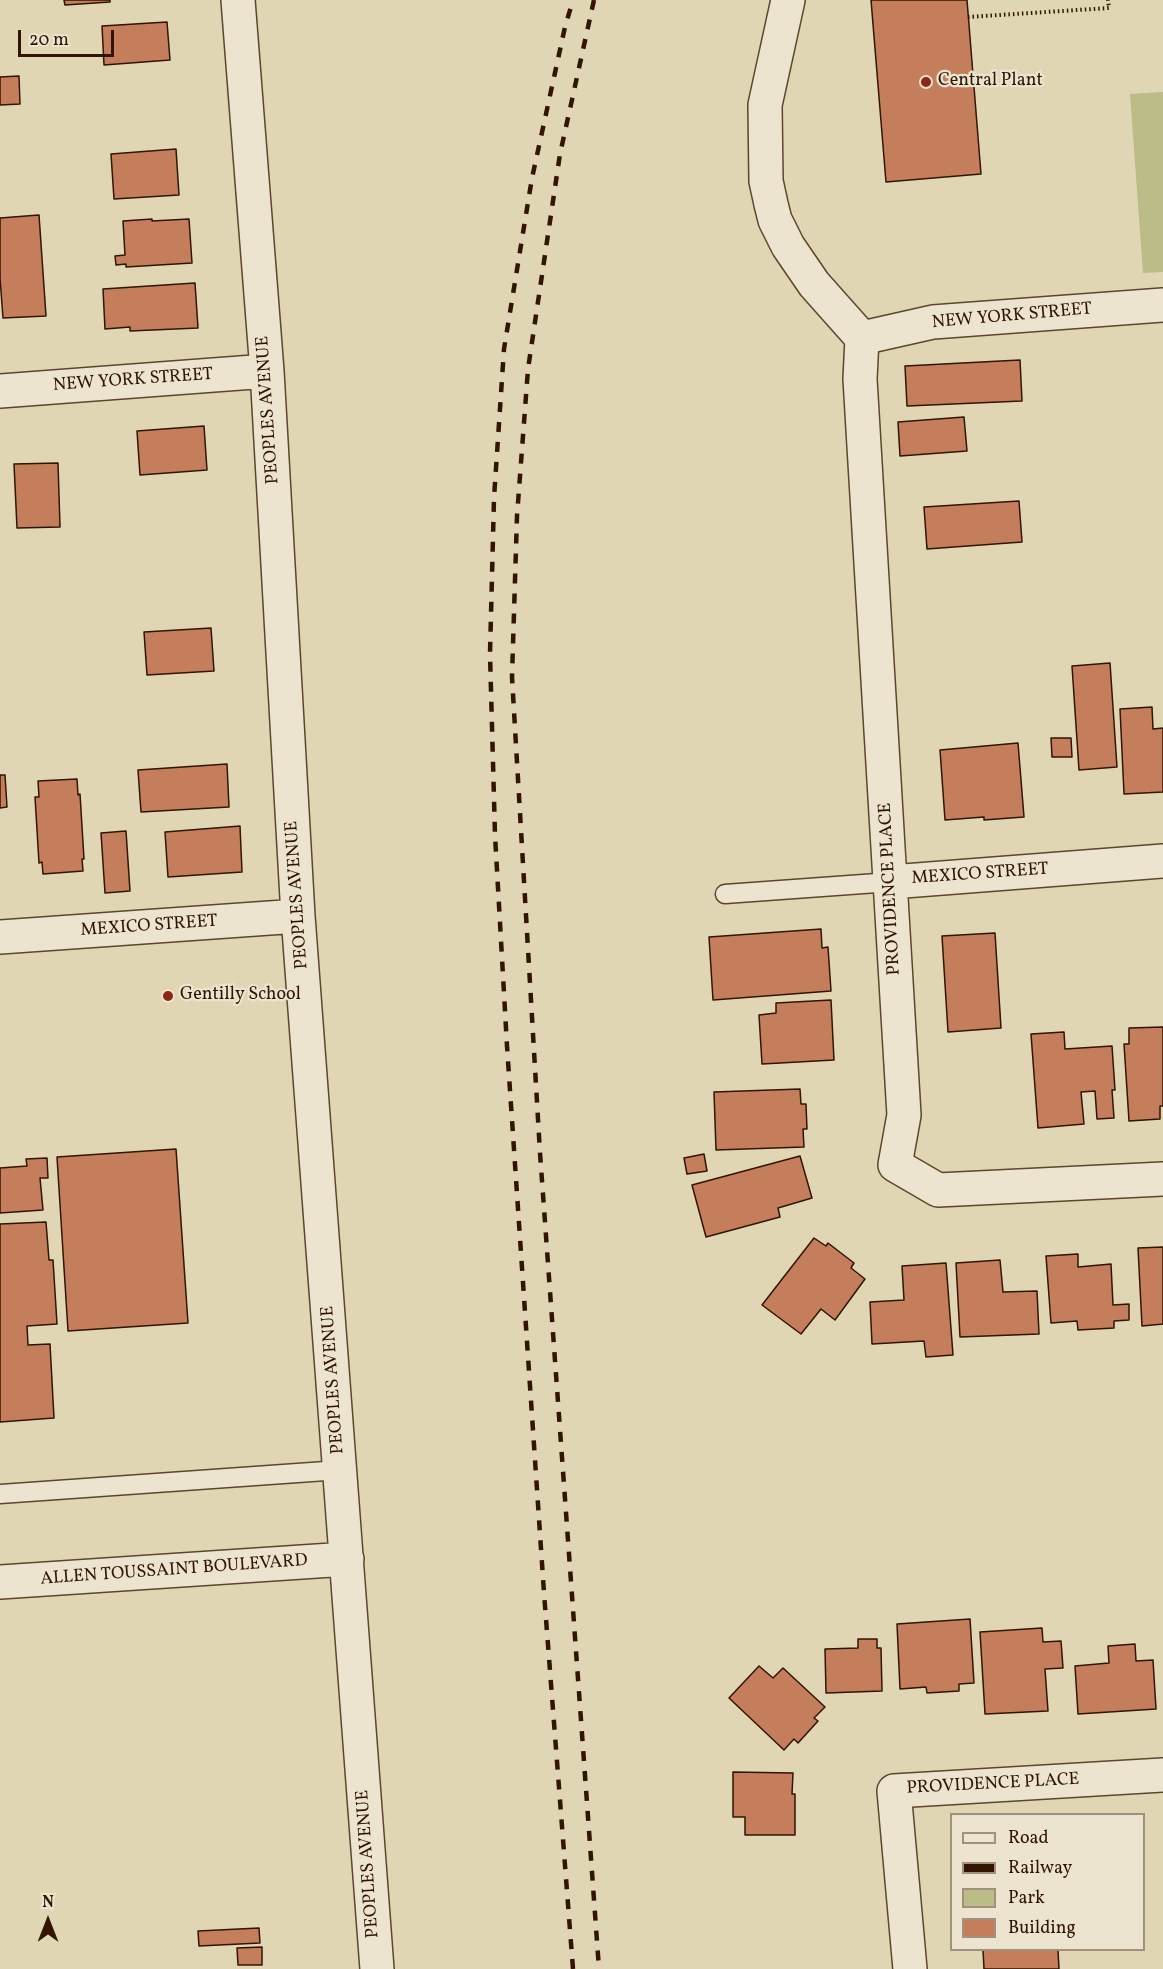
<!DOCTYPE html>
<style>
body{margin:0}
#map{position:relative;width:1163px;height:1969px;overflow:hidden;background:#e1d6b3;font-family:Vollkorn,serif}
canvas{display:block}
.legend{position:absolute;left:950px;top:1813px;width:195px;height:138px;box-sizing:border-box;background:#ece4ce;border:2px solid #a1917c;margin:0;padding:8px 10px;list-style:none;font-size:18px;color:#311502}
.legend li{display:flex;align-items:center;gap:12px;height:30px}
.legend b{width:30px;border:2px solid #a1917c}
.north{position:absolute;left:18px;top:1891px;width:60px;height:60px;-webkit-text-stroke:4px #ece4ce;paint-order:stroke;rotate:0deg;font-size:16px;font-weight:700;line-height:24px;text-align:center;color:#311502}
.north::after{content:'';display:block;margin:auto;width:21px;height:27px;background:#311502;clip-path:polygon(50% 0,100% 100%,50% 72%,0 100%)}
.scale{position:absolute;left:18px;top:30px;width:96px;height:27px;box-sizing:border-box;border:3px solid #311502;border-top:0;padding-left:8px;font-size:18px;line-height:21px;white-space:nowrap;color:#311502;-webkit-text-stroke:4px #ece4ce;paint-order:stroke}
</style>
<div id="map">
<canvas width="1163" height="1969"></canvas>
<ul class="legend">
<li><b style="height:8px;background:#ece4ce"></b>Road</li>
<li><b style="height:8px;background:#311502"></b>Railway</li>
<li><b style="height:16px;background:#bbbc87"></b>Park</li>
<li><b style="height:16px;background:#c47e5c"></b>Building</li>
</ul>
<div class="north">N</div>
<div class="scale">20 m</div>
</div>
<script>
const ctx = document.querySelector('canvas').getContext('2d');
ctx.lineJoin = 'round';
function fillPath(path, color) { ctx.fillStyle = color; ctx.fill(path, 'evenodd'); }
function strokePath(path, color, width, dash) { ctx.strokeStyle = color; ctx.lineWidth = width; ctx.lineCap = dash ? 'butt' : 'round'; ctx.setLineDash(dash || []); ctx.stroke(path); }
function write(font, color, halo, rows, align = 'center') {
  ctx.font = font + ' Vollkorn,serif'; ctx.lineWidth = 4.5; ctx.setLineDash([]); ctx.textBaseline = 'middle'; ctx.strokeStyle = halo; ctx.fillStyle = color; for (const [text, x, y, turn = 0] of rows) {
    ctx.save(); ctx.translate(x, y); ctx.rotate((+turn || 0) * Math.PI / 180); ctx.textAlign = isNaN(turn) ? turn : align; if (halo) ctx.strokeText(text, 0, 0); ctx.fillText(text, 0, 0); ctx.restore();
  }
}
const green = new Path2D(`
 M1163,92v180l-20,1 -13,-179z`);
const building = new Path2D(`
 M64,0h46v2l-45,3z
 M871,0h96l14,174 -95,8z
 M167,22l3,38 -66,5 -2,-39z
 M19,76l1,28 -20,1v-28z
 M176,149l3,46 -65,4 -3,-45z
 M39,215l7,101 -43,2 -3,-40v-60z
 M152,219v2l37,-2 3,44 -66,4v-3l-10,1 -1,-9 10,-1 -2,-34z
 M195,283l3,45 -68,3v-4l-25,2 -2,-40z
 M1020,360l2,41 -115,5 -2,-40z
 M964,417l3,34 -67,5 -2,-34z
 M204,426l3,44 -67,5 -3,-44z
 M58,463l2,64 -43,1 -3,-64z
 M1019,501l3,41 -95,7 -3,-42z
 M211,628l3,43 -67,4 -3,-43z
 M1110,663l7,104 -38,3 -7,-104z
 M1152,707l1,22 10,-1v64l-39,2 -4,-85z
 M1051,738h20l1,19h-20z
 M1018,743l6,74 -40,3v-3l-39,3 -5,-70z
 M227,764l2,43 -88,5 -3,-42z
 M0,775h5l2,32 -7,1z
 M77,779l1,16 2,-1 4,65h-2l1,12 -40,3 -1,-12 -3,1 -4,-66h4l-1,-16z
 M240,826l2,46 -74,5 -3,-45z
 M126,831l4,60 -25,2 -4,-60z
 M821,929l1,19 6,-1 3,44 -118,9 -4,-63z
 M995,933l6,95 -53,4 -6,-96z
 M831,1000l3,60 -72,4 -3,-49 17,-2v-10z
 M1163,1027v79h-3v13l-31,2 -5,-77h5v-16z
 M1064,1032l1,17 47,-3 3,44h-3l2,28 -17,1 -2,-28 -14,1 3,32 -46,4 -7,-94z
 M800,1089l1,15h5l1,25h-4l1,18 -88,3 -2,-58z
 M176,1149l12,174 -120,8 -11,-174z
 M704,1154l3,17 -20,3 -3,-16z
 M800,1156l12,42 -34,10 2,9 -74,20 -14,-52z
 M47,1158l1,20h-8l3,32 -43,3v-45l27,-2 -1,-7z
 M46,1222l3,38h4l4,64 -30,2 1,19 22,-1 4,74 -54,4v-198z
 M814,1238l12,8 2,-3 26,20 -3,5 14,11 -30,41 -14,-11 -20,25 -39,-29z
 M1163,1247v77l-21,2 -4,-78z
 M1078,1254v13l33,-3 2,41 16,-1v16l-15,1v7l-36,2 -1,-9 -26,2 -5,-67z
 M1000,1260l3,32 34,-1 2,43 -79,3 -4,-74z
 M946,1263l7,92 -27,2 -2,-16 -52,3 -2,-42 34,-2 -2,-34z
 M970,1619l4,64 -15,1v7l-32,2 -1,-6 -26,2 -3,-65z
 M1042,1628l1,14 18,-1 2,27 -18,1 3,42 -63,3 -5,-82z
 M858,1639h19v9h4l1,43 -56,2 -1,-44 33,-1z
 M1135,1644l1,17 17,-1 3,49 -78,5 -3,-48 34,-3 -1,-17z
 M759,1666l14,12 10,-10 42,39 -11,11 4,3 -20,22 -4,-4 -10,11 -55,-52z
 M733,1772l60,1 -1,21h3v41h-50v-18h-12z
 M259,1928l1,15 -61,3 -1,-15z
 M262,1947v18h-24l-1,-17z
 M983,1950h75l1,19h-75z`);
const path = new Path2D(`
 M968,17l141,-9 -1,-8`);
const service = new Path2D(`
 M725,894l166,-12
 M0,1494l340,-24`);
const minor = new Path2D(`
 M238,0l29,371 31,545 79,1053
 M788,0l-23,105 1,76 5,23 4,16 13,26 26,38 48,54
 M862,338l-2,41 44,736 -9,50 43,25 225,-11
 M862,338l71,-16 230,-17
 M0,391l267,-20
 M891,882l272,-21
 M0,937l298,-21
 M0,1582l347,-23
 M910,1969l-16,-178 269,-16`);
const rail = new Path2D(`
 M594,0l-34,154 -32,215 -11,147 -5,161 28,476 59,816
 M573,1969l-29,-376 -37,-547 -12,-211 -5,-181 4,-156 10,-149 28,-171 33,-151 8,-27`);
const markers = [
 [926,82,6,"#8f2418"],
 [168,996,6,"#8f2418"]
];
const poiNames = [
 ["Central Plant",938,82],
 ["Gentilly School",180,996]
];
const streetNames = [
 ["NEW YORK STREET",1012,317,-5],
 ["NEW YORK STREET",133,381,-4],
 ["PEOPLES AVENUE",269,410,-94],
 ["MEXICO STREET",980,875,-4],
 ["PROVIDENCE PLACE",891,889,-93],
 ["PEOPLES AVENUE",298,895,-94],
 ["MEXICO STREET",149,927,-4],
 ["PEOPLES AVENUE",334,1380,-94],
 ["ALLEN TOUSSAINT BOULEVARD",174,1571,-4],
 ["PROVIDENCE PLACE",993,1785,-3],
 ["PEOPLES AVENUE",369,1864,-94]
];
fillPath(green, '#bbbc87');
fillPath(building, '#c47e5c');
strokePath(building, '#311502', 1.5);
strokePath(service, '#5d452e', 21);
strokePath(minor, '#5d452e', 36);
strokePath(path, '#311502', 4, [1.5, 3]);
strokePath(service, '#ece4ce', 18);
strokePath(minor, '#ece4ce', 33);
strokePath(rail, '#311502', 4.5, [10, 10]);
for (const [x, y, r, color] of markers) { const dot = new Path2D(); dot.arc(x, y, r, 0, 2 * Math.PI); ctx.fillStyle = color; ctx.fill(dot); strokePath(dot, '#ece4ce', 2); }
write('18px', '#311502', '#ece4ce', poiNames, 'left');
write('18px', '#311502', '#ece4ce', streetNames);
</script>
